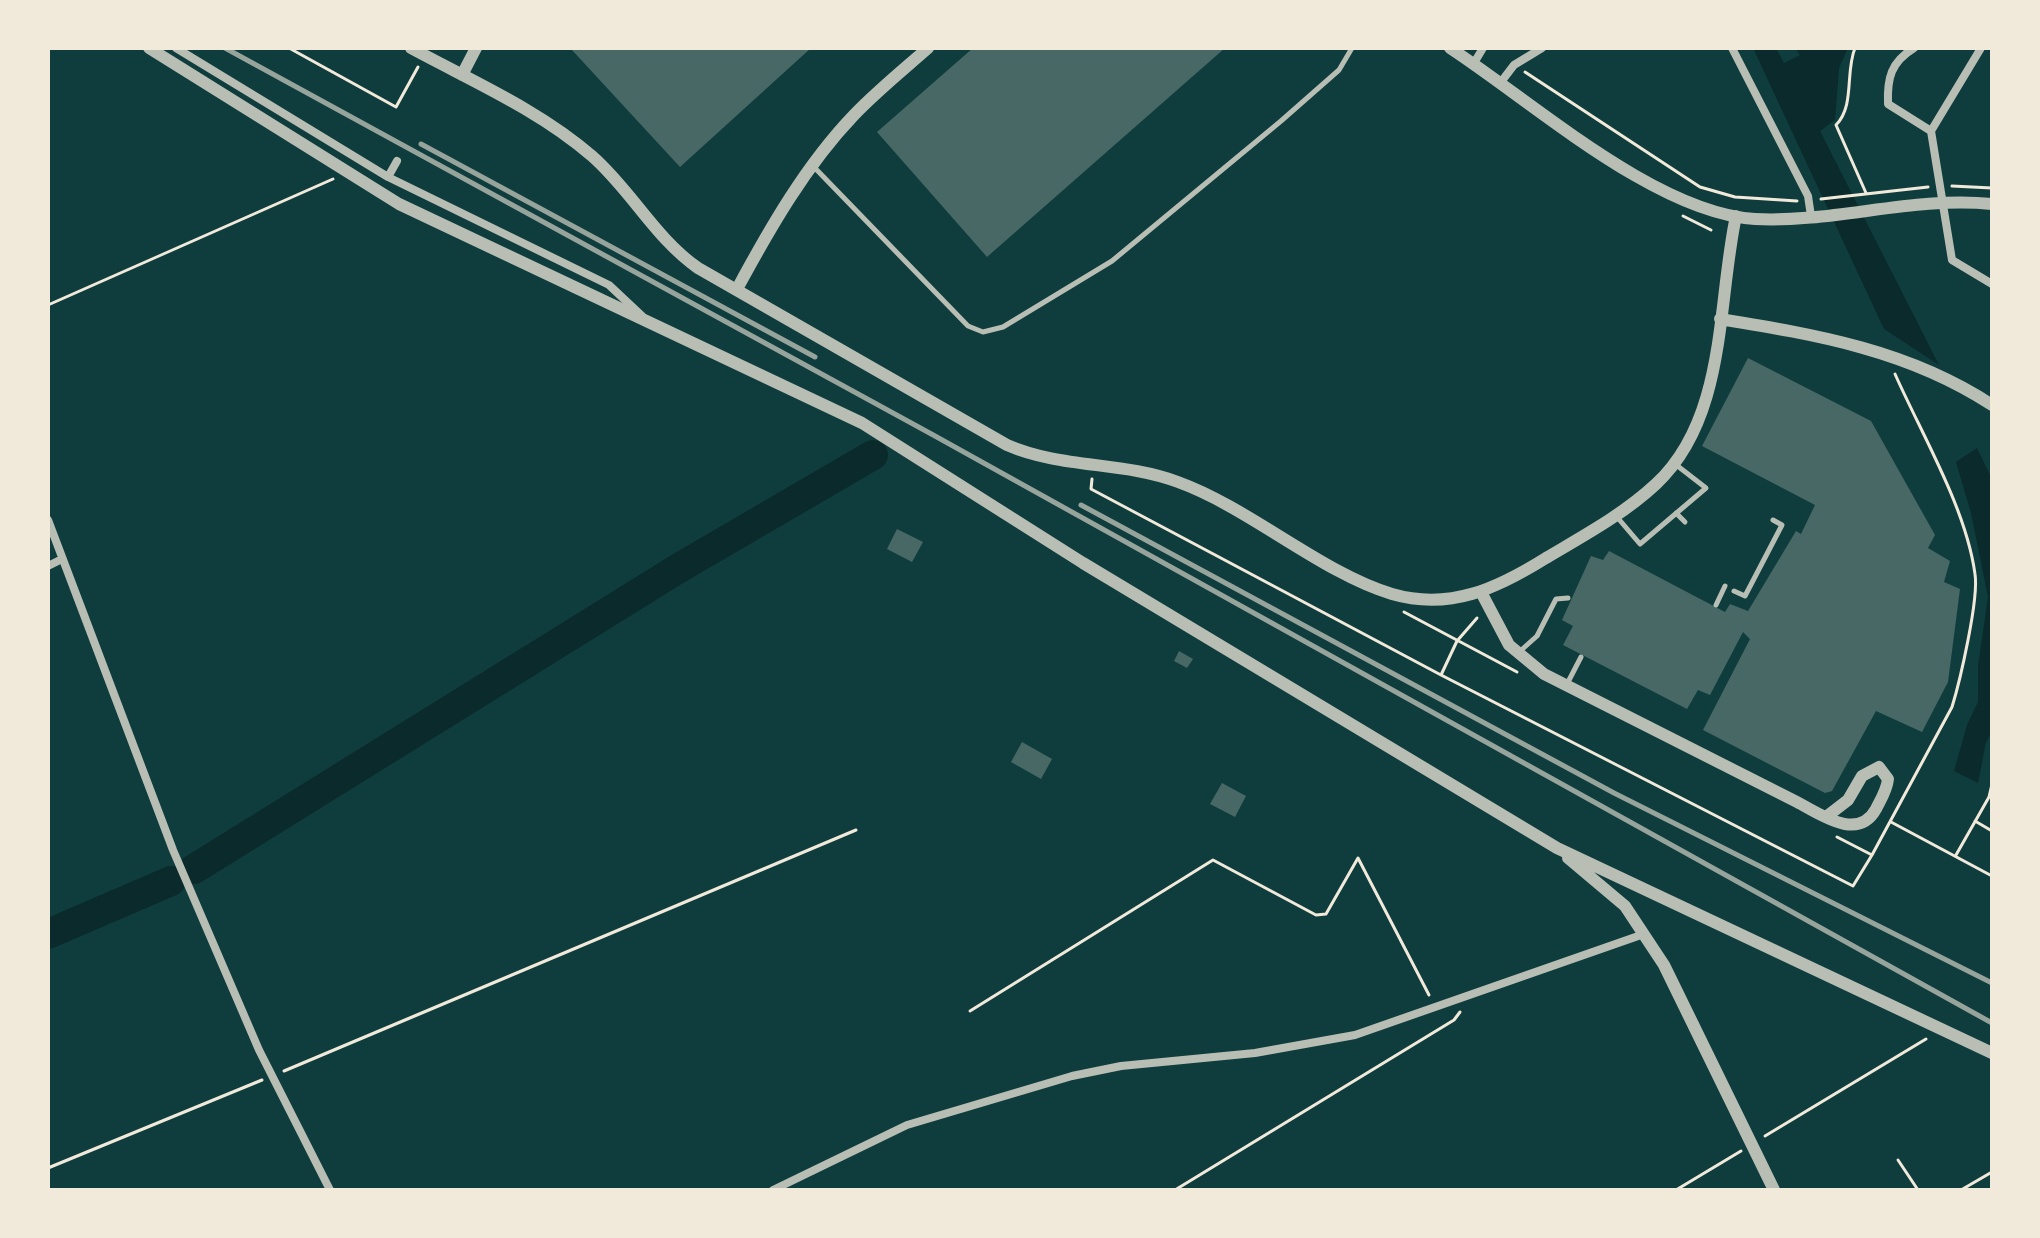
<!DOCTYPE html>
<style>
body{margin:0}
#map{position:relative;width:2040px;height:1238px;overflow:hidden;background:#0f3d3e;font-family:"Archivo Narrow",sans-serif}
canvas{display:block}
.frame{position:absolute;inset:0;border:50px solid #f1e9da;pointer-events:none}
</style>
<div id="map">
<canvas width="2040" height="1238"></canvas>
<div class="frame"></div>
</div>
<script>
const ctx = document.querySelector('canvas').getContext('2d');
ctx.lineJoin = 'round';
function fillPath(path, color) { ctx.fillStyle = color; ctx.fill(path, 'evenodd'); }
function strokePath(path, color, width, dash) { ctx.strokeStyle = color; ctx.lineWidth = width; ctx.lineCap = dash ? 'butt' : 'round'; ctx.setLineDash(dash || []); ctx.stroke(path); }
const water = new Path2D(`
 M1753,48h23l8,15 16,-8 -5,-7h53l-9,20 -4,52 -15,11 119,234 -55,-36z
 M1977,448l15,31v253l-6,10 -8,41 -24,-12 13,-46 11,-23v-36l10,-69 -17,-84 -15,-51z`);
const river = new Path2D(`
 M194,869l485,-301 194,-113
 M48,934l123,-53`);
const building = new Path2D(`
 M575,48h236l-131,119 -108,-117z
 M973,48h252l-238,209 -110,-125z
 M1748,358l123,63 64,114 -7,13 22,13 -6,21 16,7 -12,93 -26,50 -46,-21 -44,80 -7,2 -122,-63 47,-91 -7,-7 -33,63 -12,-5 -11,19 -124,-64 10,-19 -11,-6 29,-64 12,4 6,-9 116,61 5,-8 18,7 48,-80 5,3 14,-29 -113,-59z
 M897,529l26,13 -11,20 -25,-13z
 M1179,651l14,8 -6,9 -13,-7z
 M1022,742l30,17 -11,20 -30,-17z
 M1222,783l24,13 -11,21 -25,-13z`);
const path = new Path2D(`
 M289,48l107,59 22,-40
 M1855,48c-10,24 0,58 -19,77l30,68
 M1525,72l175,115 35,10 62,4
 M1952,186l40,2
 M1821,199l107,-12
 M1683,216l28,14
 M48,305l285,-126
 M1092,479l-1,10 350,186 412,211 19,-31 -35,-18
 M1404,612l113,60
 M1441,675l16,-34 20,-23
 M1975,821l17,10
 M1891,822l101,54
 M1872,855l80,-148c8,-26 27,-108 23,-133 -9,-66 -53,-139 -80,-200
 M1956,855l33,-58 3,-13
 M970,1011l243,-151 103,55 10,-1 32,-56 71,137
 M284,1071l572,-241
 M1765,1136l161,-97
 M1898,1160l20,30
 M48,1168l214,-88
 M1175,1190l279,-170 6,-8
 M1676,1190l65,-39
 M1961,1190l31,-18`);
const service = new Path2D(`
 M812,165l156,161 15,6 20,-5 109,-66 169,-140 58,-51 13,-22
 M1676,513l9,9
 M1617,517l23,27 66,-56 -31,-24
 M1734,591l11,5 37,-71 -9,-5
 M1716,605l9,-19
 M1518,653l19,-17 19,-37 12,-1
 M1567,684l14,-27`);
const minor = new Path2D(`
 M176,48l212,129 221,108 33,31
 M1732,48l76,148 3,20
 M1914,48c-23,14 -27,30 -26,56l43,27
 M1981,48l-50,83 21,129 40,24
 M1474,63l9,-15
 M1501,82l13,-17 28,-17
 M388,177l9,-16
 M48,520l125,330 86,200 71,140
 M48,566l14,-7
 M773,1190l134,-65 165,-49 49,-10 134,-13 100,-18 289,-101`);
const tertiary = new Path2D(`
 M149,48l250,156 463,219 221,140 474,285 435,205
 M411,48c61,33 128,62 181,108 39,34 63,82 106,112l309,177c55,24 115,16 171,37 72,26 142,90 214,112 58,17 106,-6 154,-36 37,-22 78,-44 110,-74 71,-66 61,-180 80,-268
 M1450,48c84,55 206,165 305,171 80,4 157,-23 237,-15
 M462,75l14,-27
 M737,289c33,-61 69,-124 117,-174 23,-24 49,-45 74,-67
 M1720,319c97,16 188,31 272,86
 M1481,592l28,53 35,29 253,128c23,12 61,40 79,7 5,-10 11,-19 12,-30l-9,-12 -17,9 -14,24 -22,17
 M1568,858l57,48 39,59 110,225`);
const rail = new Path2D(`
 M225,48l710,388 1057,587
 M421,144l394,213
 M1081,505l533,288 378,190`);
fillPath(water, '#0a2a2b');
strokePath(river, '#0a2a2b', 30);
fillPath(building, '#486865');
strokePath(path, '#f1e9da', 3);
strokePath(service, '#b8beb3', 5);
strokePath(minor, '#b8beb3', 8);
strokePath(tertiary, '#b8beb3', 12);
strokePath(rail, '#97a49c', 5);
</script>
